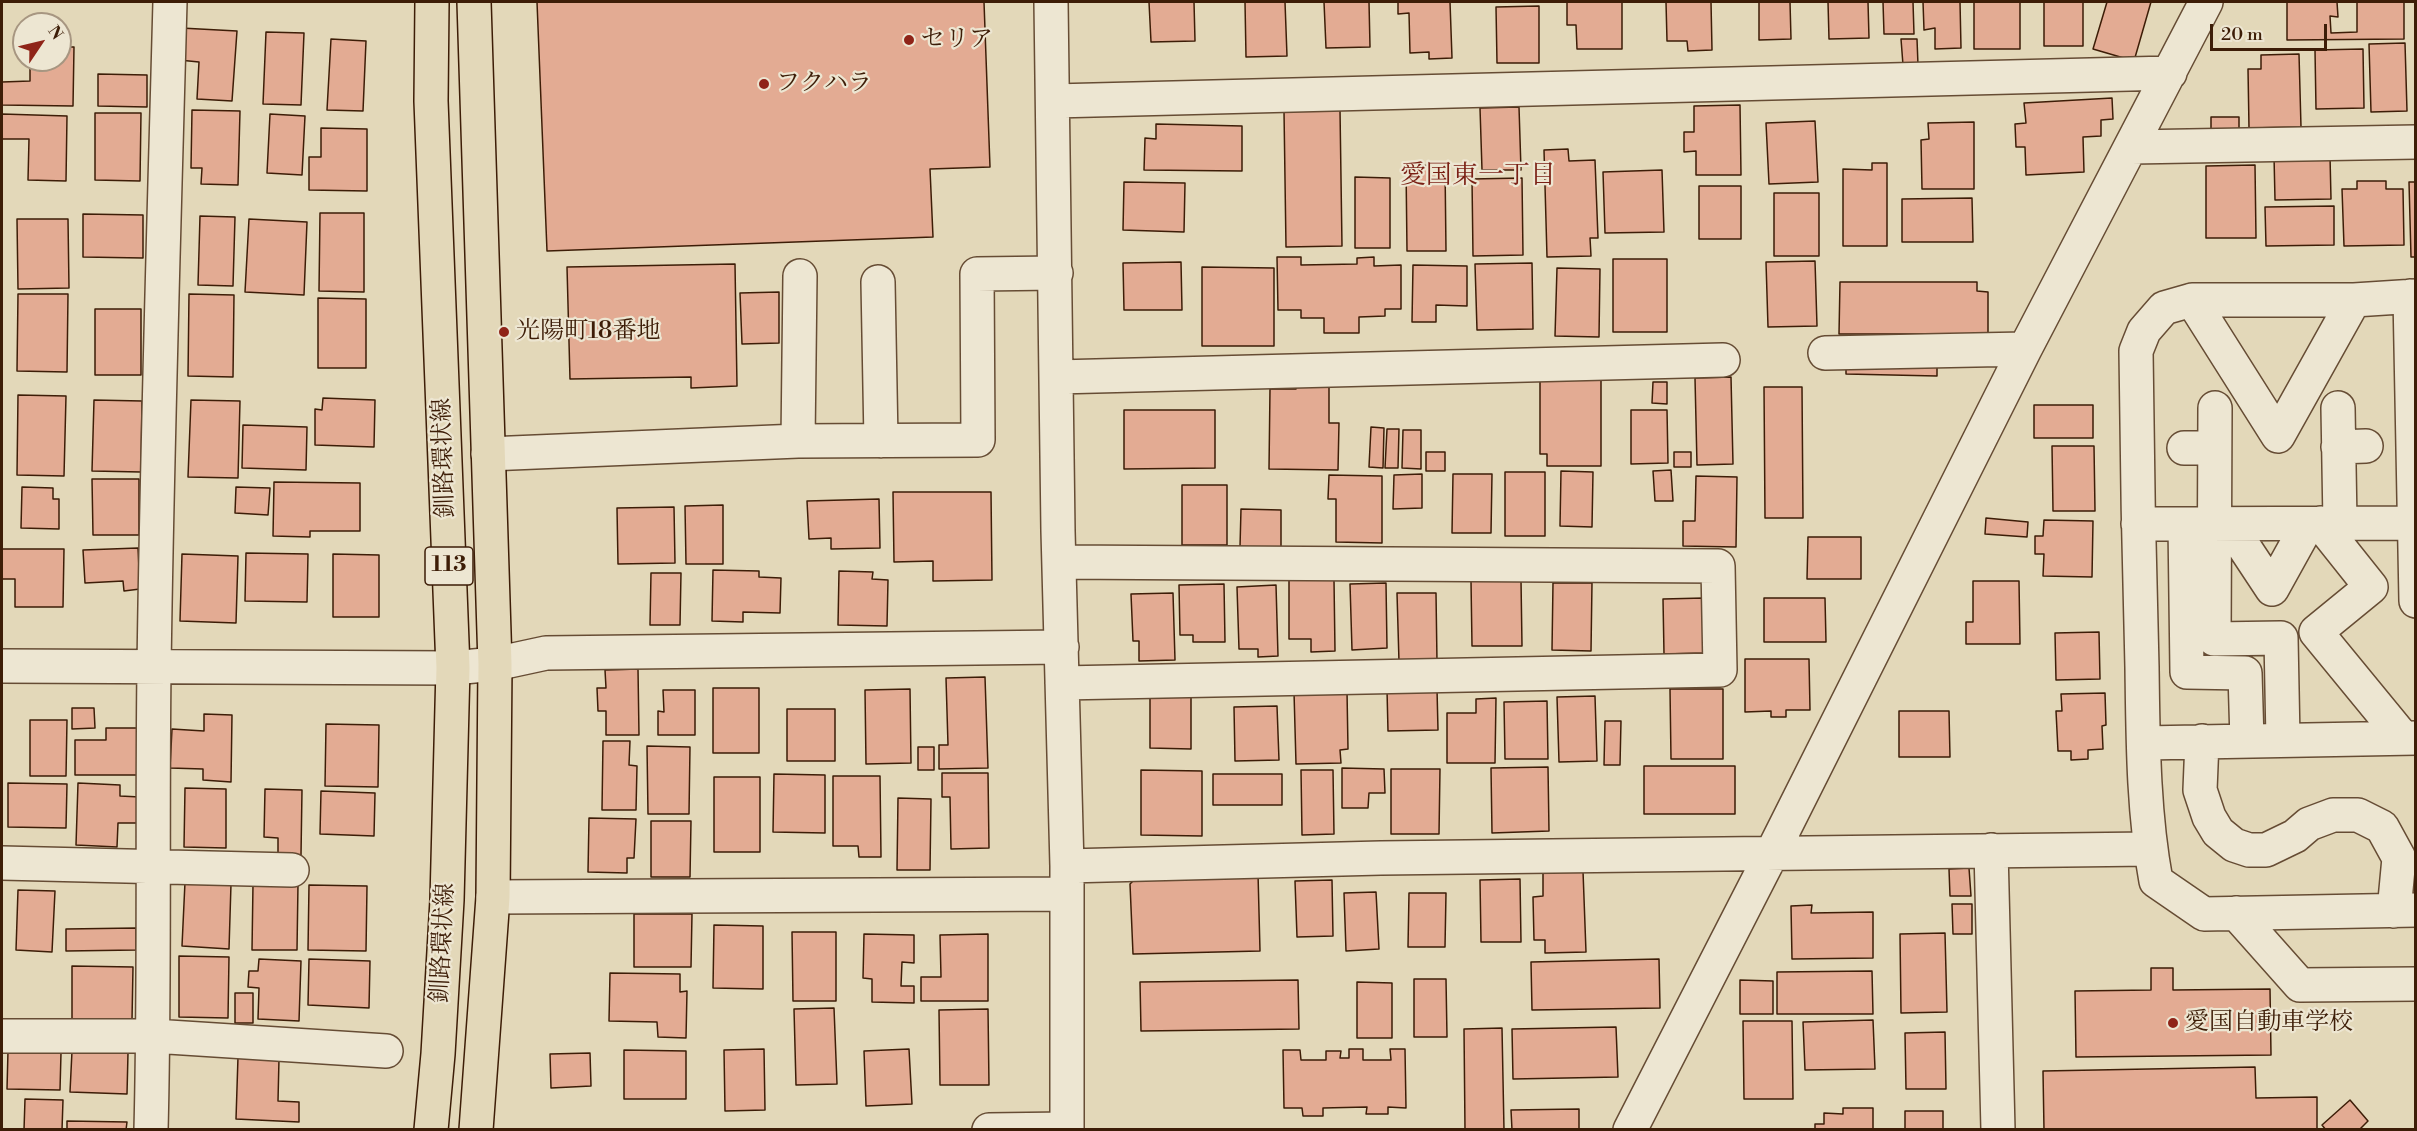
<!DOCTYPE html>
<meta charset="utf-8">
<style>
body{margin:0}
#map{position:relative;width:2417px;height:1131px;overflow:hidden;background:#e3d8b9;font-family:"Libre Bodoni",serif}
canvas{display:block}
.frame{position:absolute;inset:0;border:3px solid #3d1d07;pointer-events:none}
.north{position:absolute;left:12px;top:12px;width:60px;height:60px;box-sizing:border-box;background:#ede6d2;border:2px solid #a79681;border-radius:50%;rotate:55deg;font-size:16px;font-weight:700;line-height:24px;text-align:center;color:#3d1d07}
.north::after{content:'';display:block;margin:auto;width:21px;height:27px;background:#8f2418;clip-path:polygon(50% 0,100% 100%,50% 72%,0 100%)}
.scale{position:absolute;left:2210px;top:24px;width:117px;height:27px;box-sizing:border-box;border:3px solid #3d1d07;border-top:0;padding-left:8px;font-size:18px;line-height:21px;white-space:nowrap;color:#3d1d07;-webkit-text-stroke:4px #ede6d2;paint-order:stroke}
</style>
<div id="map">
<canvas width="2417" height="1131"></canvas>
<div class="frame"></div>
<div class="north">N</div>
<div class="scale">20 m</div>
</div>
<script>
const ctx = document.querySelector('canvas').getContext('2d');
ctx.lineJoin = 'round';
function fillPath(path, color) { ctx.fillStyle = color; ctx.fill(path, 'evenodd'); }
function strokePath(path, color, width, dash) { ctx.strokeStyle = color; ctx.lineWidth = width; ctx.lineCap = dash ? 'butt' : 'round'; ctx.setLineDash(dash || []); ctx.stroke(path); }
function write(font, color, halo, rows, align = 'center') {
  ctx.font = font + ' "Libre Bodoni","Noto Serif JP",serif'; ctx.lineWidth = 4.5; ctx.setLineDash([]); ctx.textBaseline = 'middle'; ctx.strokeStyle = halo; ctx.fillStyle = color; for (const [text, x, y, turn = 0] of rows) {
    ctx.save(); ctx.translate(x, y); ctx.rotate((+turn || 0) * Math.PI / 180); ctx.textAlign = isNaN(turn) ? turn : align; if (halo) ctx.strokeText(text, 0, 0); ctx.fillText(text, 0, 0); ctx.restore();
  }
}
const building = new Path2D(`
 M537,2h447l6,165 -60,2 3,68 -386,14z
 M1149,2h45l1,39 -44,1z
 M1245,2h40l2,54 -41,1z
 M1324,2h45l1,45 -44,1z
 M1398,2h52l2,56 -23,1v-7l-19,1 -1,-40 -11,1z
 M1567,2h55v47h-45l-1,-24h-9z
 M1666,2h45l1,48 -24,1 -1,-10h-20z
 M1759,2h31l1,37 -32,1z
 M1828,2h40l1,36 -40,1z
 M1883,2h30l1,32h-30z
 M1923,2h37l1,46 -26,1v-21l-11,2z
 M1974,2h46v47h-46z
 M2044,2h39v44h-39z
 M2107,2h44l-17,59 -41,-12z
 M2287,2h50l1,15 -8,-1 1,17 26,-1v-30h47v37l-117,1z
 M1539,6v57h-42l-1,-56z
 M181,28l56,3 -5,70 -35,-2 2,-37 -20,-2z
 M266,32l38,1 -3,72 -38,-1z
 M331,39l35,2 -3,70 -36,-1z
 M1901,39h16l1,26h-15z
 M2405,43l2,68 -36,1 -2,-68z
 M60,47h14l-1,59 -71,-1v-23l28,-1v-21h30z
 M2363,49l1,59 -48,1 -1,-59z
 M2299,54l2,73 -52,1 -1,-59h13v-14z
 M98,74l49,1v32l-49,-1z
 M2112,98l1,21 -12,1v16l-18,1 1,35 -58,3 -1,-28h-9l-1,-23 11,-1 -2,-20z
 M1740,105l1,70h-45v-24l-12,1v-20h10v-26z
 M1519,107l2,63h-39l-2,-62z
 M192,110l48,1 -2,74 -37,-1 1,-16h-11z
 M1340,110l2,136 -56,1 -2,-136z
 M95,113h46l-1,68 -45,-1z
 M2,114l65,2 -1,65 -38,-1 1,-41h-27z
 M270,114l35,2 -3,59 -35,-2z
 M2211,117h28v13h-28z
 M1815,121l3,61 -49,2 -3,-61z
 M1974,122v67h-52l-1,-49 8,-1 -1,-16z
 M1156,124l86,2v45l-98,-1 1,-32 11,1z
 M321,128l46,1v62l-58,-1v-33h12z
 M1568,149l1,12 26,-1 3,78h-8l1,18 -44,1 -3,-107z
 M2274,156h56l1,43 -56,1z
 M1872,163h15v83h-44v-77l29,1z
 M1445,165l1,86h-39l-1,-85z
 M2255,165l1,73h-50v-72z
 M1662,170l2,62 -59,1 -2,-61z
 M1355,177l35,1v70h-35z
 M1522,178l1,77 -50,1 -1,-77z
 M2357,181h29v8h17l1,56 -60,1 -2,-57h15z
 M1124,182l61,1 -1,49 -61,-2z
 M2409,182h7v75h-5z
 M1699,186h42v53h-42z
 M1774,193h45v63h-45z
 M1972,198l1,44h-71v-43z
 M2334,206v39l-68,1 -1,-39z
 M320,213h44v79l-45,-1z
 M83,214l60,1v43l-60,-1z
 M200,216l35,1 -2,69 -35,-1z
 M17,219h51l1,69 -51,1z
 M249,219l58,3 -3,73 -59,-3z
 M1277,257h24v8l56,-1v-6l17,-1v9l27,-1v44h-16v7l-26,1v16h-35v-15h-23v-8h-23z
 M1613,259h54v73h-54z
 M1815,261l2,65 -49,1 -2,-65z
 M1181,262l1,48h-58l-1,-47z
 M1532,263l1,66 -56,1 -2,-66z
 M735,264l2,122 -46,2v-11l-121,2 -3,-112z
 M1413,265l54,1v40l-31,-1v17h-24z
 M1202,267l72,1v78h-72z
 M1557,268l43,1 -1,68 -44,-1z
 M1840,282h137v9l11,1v42h-149z
 M779,292v51l-37,1 -2,-51z
 M18,294h50l-1,78 -50,-1z
 M189,294l45,1 -1,82 -45,-1z
 M318,298l48,1v69h-48z
 M95,309h46v66h-46z
 M1846,362l91,1v13l-91,-2z
 M1731,377l2,87 -36,1 -2,-87z
 M1540,379h61v87h-54v-12h-7z
 M1296,381l33,1v41h10l-1,47 -69,-1 1,-80h26z
 M1653,382h14v22l-15,-1z
 M1764,387h38l1,131h-38z
 M18,395l48,1 -2,80 -47,-1z
 M323,398l52,2 -1,47 -59,-2v-36l7,1z
 M94,400l48,1 -1,71 -49,-1z
 M191,400l49,1 -2,77 -50,-1z
 M2034,405h59v33h-59z
 M1124,410h91v58l-91,1z
 M1631,410h36l1,53 -37,1z
 M243,425l64,2 -1,43 -64,-2z
 M1371,427l13,1 -1,40 -14,-1z
 M1387,429h12l-1,39h-13z
 M1403,430h18v39l-19,-1z
 M2052,446h42l1,65h-42z
 M1426,452h19v19h-19z
 M1674,452h17v15h-17z
 M1671,470l2,31h-18l-2,-30z
 M1561,471l32,1 -1,55 -32,-1z
 M1505,472h40v64h-40z
 M1422,474v34l-29,1 1,-34z
 M1453,474h39l-1,59h-39z
 M1329,475l53,1v67l-46,-1v-43h-8z
 M1696,476l41,1 -1,70 -53,-1v-25h12z
 M92,479h47v56h-46z
 M274,482l86,1v48h-50v6l-37,-1z
 M1182,485h45v60h-45z
 M22,487l31,1v11h6v30l-38,-1z
 M236,487l34,1 -2,27 -33,-2z
 M893,492h98l1,88 -59,1v-20l-39,1z
 M879,499l1,49 -49,1v-11l-22,1 -2,-38z
 M723,505v59h-37l-1,-58z
 M674,507l1,56 -57,1 -1,-56z
 M1241,509l40,1v37h-41z
 M1986,518l42,4 -1,15 -42,-3z
 M2044,520l49,1 -1,56 -49,-1 1,-22h-9v-18h8z
 M1808,537h53v42h-54z
 M138,548l2,41 -16,2 -1,-10 -38,2 -2,-33z
 M2,549h62l-1,58h-48v-28h-13z
 M246,553l62,1 -1,48 -62,-1z
 M182,554l56,2 -2,67 -56,-2z
 M333,554l46,1v62h-46z
 M713,570l46,1v6l22,1 -1,35 -37,-1v10l-31,-1z
 M839,571l34,1 -1,7 16,1 -1,46 -49,-1z
 M651,573h30l-1,52h-30z
 M1289,580h45l1,71 -24,1v-13h-22z
 M1521,580l1,66h-50l-1,-65z
 M1973,581h46l1,63h-54v-22h7z
 M1386,583l1,65 -35,2 -2,-66z
 M1553,583h39l-1,68 -39,-1z
 M1224,584l1,58h-32v-7h-13l-1,-50z
 M1276,585l2,71 -20,1v-8h-19l-2,-62z
 M1173,593l2,67 -36,1v-20h-6l-2,-47z
 M1397,593h39l1,69h-38z
 M1704,598l2,55 -42,1 -1,-55z
 M1764,598h61l1,44h-62z
 M2099,632l1,47 -44,1 -1,-47z
 M1745,659h64l1,51h-24v7h-15v-6l-26,1z
 M638,669l1,66h-33v-24h-8l-1,-23h9l-1,-18z
 M985,677l3,91 -49,1v-24h9l-2,-67z
 M713,688h46v65h-46z
 M910,689l1,74 -45,1 -1,-74z
 M1437,689l1,41 -50,1 -1,-41z
 M1670,689h53v70h-52z
 M663,690h32v45h-37v-24l6,1z
 M1347,691l1,58 -8,1 1,13 -45,1 -2,-72z
 M2105,693l1,32 -4,1 1,23 -15,1v9l-17,1v-9h-13l-2,-40h6l-1,-17z
 M1150,694h41v55l-41,-1z
 M1595,696l2,65 -38,1 -2,-65z
 M1496,698l-1,65h-48v-50h29v-14z
 M1547,701l1,58h-43l-1,-57z
 M1277,706l2,54 -44,1 -1,-54z
 M72,708h22l1,20 -23,1z
 M787,709h48v52h-48z
 M1899,711h50l1,46h-51z
 M204,714l28,1 -1,67 -28,-2v-11l-33,-1 2,-39 32,2z
 M30,720h37l-1,56h-36z
 M1605,721h16l-1,44h-16z
 M326,724l53,1 -1,62 -53,-1z
 M106,728h31v47h-62v-35h31z
 M603,741h27l-1,24 8,1 -1,44h-34z
 M647,746l43,1 -1,67h-41z
 M918,747h16v23h-16z
 M1644,766h91v48h-91z
 M1548,767l1,64 -57,2 -1,-65z
 M1342,768l42,1 1,24h-16l-1,15h-26z
 M1391,769h49l-1,65h-48z
 M1141,770l61,1v65l-61,-1z
 M1301,770h32l1,64 -32,1z
 M942,773h46l1,75 -38,1 -1,-52h-8z
 M774,774l51,1v58l-52,-1z
 M1213,774h69v31h-69z
 M833,776h47l1,81h-22l-1,-11h-25z
 M714,777h46v75h-46z
 M8,783l59,1 -1,44 -58,-1z
 M78,783l42,2v11l20,1 -1,26h-21l-1,24 -41,-2z
 M185,788l41,1v59l-42,-1z
 M265,789l37,1 -1,65 -23,-1v-16l-14,-1z
 M321,791l54,2 -1,43 -54,-2z
 M898,798l33,1 -1,71h-33z
 M589,818l47,1 -2,39h-7v15l-39,-1z
 M651,821h40l-1,56h-39z
 M1969,868l2,28h-21l-1,-27z
 M1583,871l3,81 -41,1v-13h-11l-1,-43 10,-1v-24z
 M1258,873l2,78 -127,3 -3,-70 10,-10z
 M1520,879l1,63h-40l-1,-62z
 M1332,880l1,56 -36,1 -2,-56z
 M185,882l46,2 -2,65 -47,-3z
 M253,884h45l-1,66h-45z
 M309,885l58,1 -1,65 -58,-1z
 M18,890l37,1 -3,61 -36,-2z
 M1376,892l3,57 -33,2 -2,-58z
 M1409,893h37l-1,54h-37z
 M1952,904h20v30h-19z
 M1812,905l-1,8 62,-1v46l-81,1 -1,-53z
 M634,914h58l-1,53h-57z
 M714,925l49,1v63l-50,-1z
 M136,928v22l-70,1v-22z
 M792,932h44v69h-43z
 M1945,933l2,79 -46,1 -1,-79z
 M864,934l50,1v28l-12,-1 -1,24h13v17l-42,-1v-23l-9,-1z
 M988,934v67h-67v-24h20l-1,-42z
 M179,956l50,1 -1,61 -49,-1z
 M259,959l42,2 -2,60 -41,-2 1,-31 -11,-1 1,-16h9z
 M309,959l61,2 -1,47 -61,-3z
 M1659,959l1,49 -128,2 -1,-48z
 M72,966l61,1 -1,53 -60,-1z
 M2151,968h22v22l97,-1 1,66 -195,2 -1,-66 76,-1z
 M1872,971l1,43h-96v-42z
 M610,973l70,1v18l7,-1 -1,47 -28,-1 -1,-15 -48,-1z
 M1414,979h32l1,58h-33z
 M1298,980l1,49 -158,2 -1,-49z
 M1740,980l33,1v33h-33z
 M1357,982l35,1v55h-35z
 M235,993h18v30h-18z
 M834,1008l3,76 -41,1 -2,-76z
 M988,1009l1,76h-49l-1,-75z
 M1873,1020l2,49 -70,1 -2,-48z
 M1743,1021h49l1,78h-49z
 M1616,1027l2,50 -105,2 -1,-50z
 M1502,1028l2,102h-39l-1,-101z
 M1945,1032l1,57h-40l-1,-56z
 M764,1049l1,61 -40,1 -1,-61z
 M909,1049l3,55 -46,2 -2,-55z
 M1349,1049h14v11h28l-1,-11h15l1,59 -18,-1v7h-22l1,-7 -44,1v8h-20l-1,-8h-18l-1,-58h17l1,10h25v-9h15l-1,7h9z
 M624,1050l62,1v48h-62z
 M8,1051l53,2 -1,37 -53,-1z
 M72,1051l56,2 -1,41 -57,-2z
 M590,1053l1,33 -40,2 -1,-34z
 M238,1057l41,2 -1,42 21,1v20l-63,-3z
 M2255,1067l1,31 61,-1v33h-273l-1,-59z
 M25,1099l38,1 -1,30h-38z
 M2350,1100l18,21 -9,9h-33l-4,-5z
 M1843,1108h30v22h-58v-6h9v-11l19,1z
 M1579,1109v21h-67l-1,-20z
 M1905,1111h38v19h-38z
 M67,1121l60,1 -1,8h-59z`);
const minor = new Path2D(`
 M1051,2l7,529 9,335v264
 M1054,101l1116,-28
 M2132,147l284,-5
 M878,282l3,159
 M2410,296l6,305
 M2416,296l-62,4h-162l-28,8 -20,23 -8,20c1,106 3,211 6,316 1,71 1,144 14,214l48,33 212,-4
 M2192,300l86,136 76,-136
 M1825,353l200,-4
 M1057,377l666,-17
 M2215,408l-1,231 67,-1 2,102
 M2338,408l2,115
 M798,441l2,-165
 M2338,447l28,-1
 M2184,448h30
 M488,454l310,-13 180,-1 -1,-166 79,-1
 M2320,523l51,64 -55,45 87,106
 M2138,524l278,-1
 M2185,524l2,148 58,1 2,68
 M2229,524l43,65 36,-65
 M1059,562l659,4 2,104 -658,13
 M2,666l451,2 42,-4 51,-11 516,-6
 M2202,741l-2,49 9,27 9,15 16,13 15,5h17l29,-14 14,-12 24,-9h25l24,12 17,31 -5,53
 M2144,743l272,-5
 M1991,850l7,280
 M2,863l290,7
 M1067,866l314,-8 769,-9
 M493,897l574,-3
 M2236,913l64,72 116,-1
 M2,1036h151l233,15
 M151,1130c4,-153 1,-307 3,-460 3,-223 10,-446 16,-668
 M989,1130l78,-1
 M1630,1130l142,-277 253,-504 181,-347`);
const major = new Path2D(`
 M474,2l21,662 -2,233 -17,233
 M431,1130l7,-76 9,-154 6,-232 -22,-567 1,-99`);
const markers = [
 [909,40,6,"#8f2418"],
 [764,84,6,"#8f2418"],
 [504,332,6,"#8f2418"],
 [2173,1023,6,"#8f2418"]
];
const shields = [
 [449,566,48]
];
const shieldNames = [
 ["113",449,566]
];
const poiNames = [
 ["セリア",921,40],
 ["フクハラ",776,84],
 ["光陽町18番地",516,332],
 ["愛国自動車学校",2185,1023]
];
const streetNames = [
 ["釧路環状線",445,458,-92],
 ["釧路環状線",444,943,-87]
];
const neighbourhoodNames = [
 ["愛国東一丁目",1478,177]
];
fillPath(building, '#e3ab93');
strokePath(building, '#3d1d07', 1.5);
strokePath(minor, '#664c34', 36);
strokePath(major, '#3d1d07', 36);
strokePath(minor, '#ede6d2', 33);
strokePath(major, '#e3d8b9', 33);
for (const [x, y, r, color] of markers) { const dot = new Path2D(); dot.arc(x, y, r, 0, 2 * Math.PI); ctx.fillStyle = color; ctx.fill(dot); strokePath(dot, '#ede6d2', 2); }
for (const [x, y, w] of shields) { const box = new Path2D(); box.roundRect(x - w / 2, y - 19, w, 38, 4.5); ctx.fillStyle = '#ede6d2'; ctx.fill(box); strokePath(box, '#3d1d07', 1.5); }
write('bold 22px', '#3d1d07', null, shieldNames);
write('24px', '#3d1d07', '#ede6d2', poiNames, 'left');
write('24px', '#3d1d07', '#ede6d2', streetNames);
write('26px', '#7a1f14', '#ede6d2', neighbourhoodNames);
</script>
